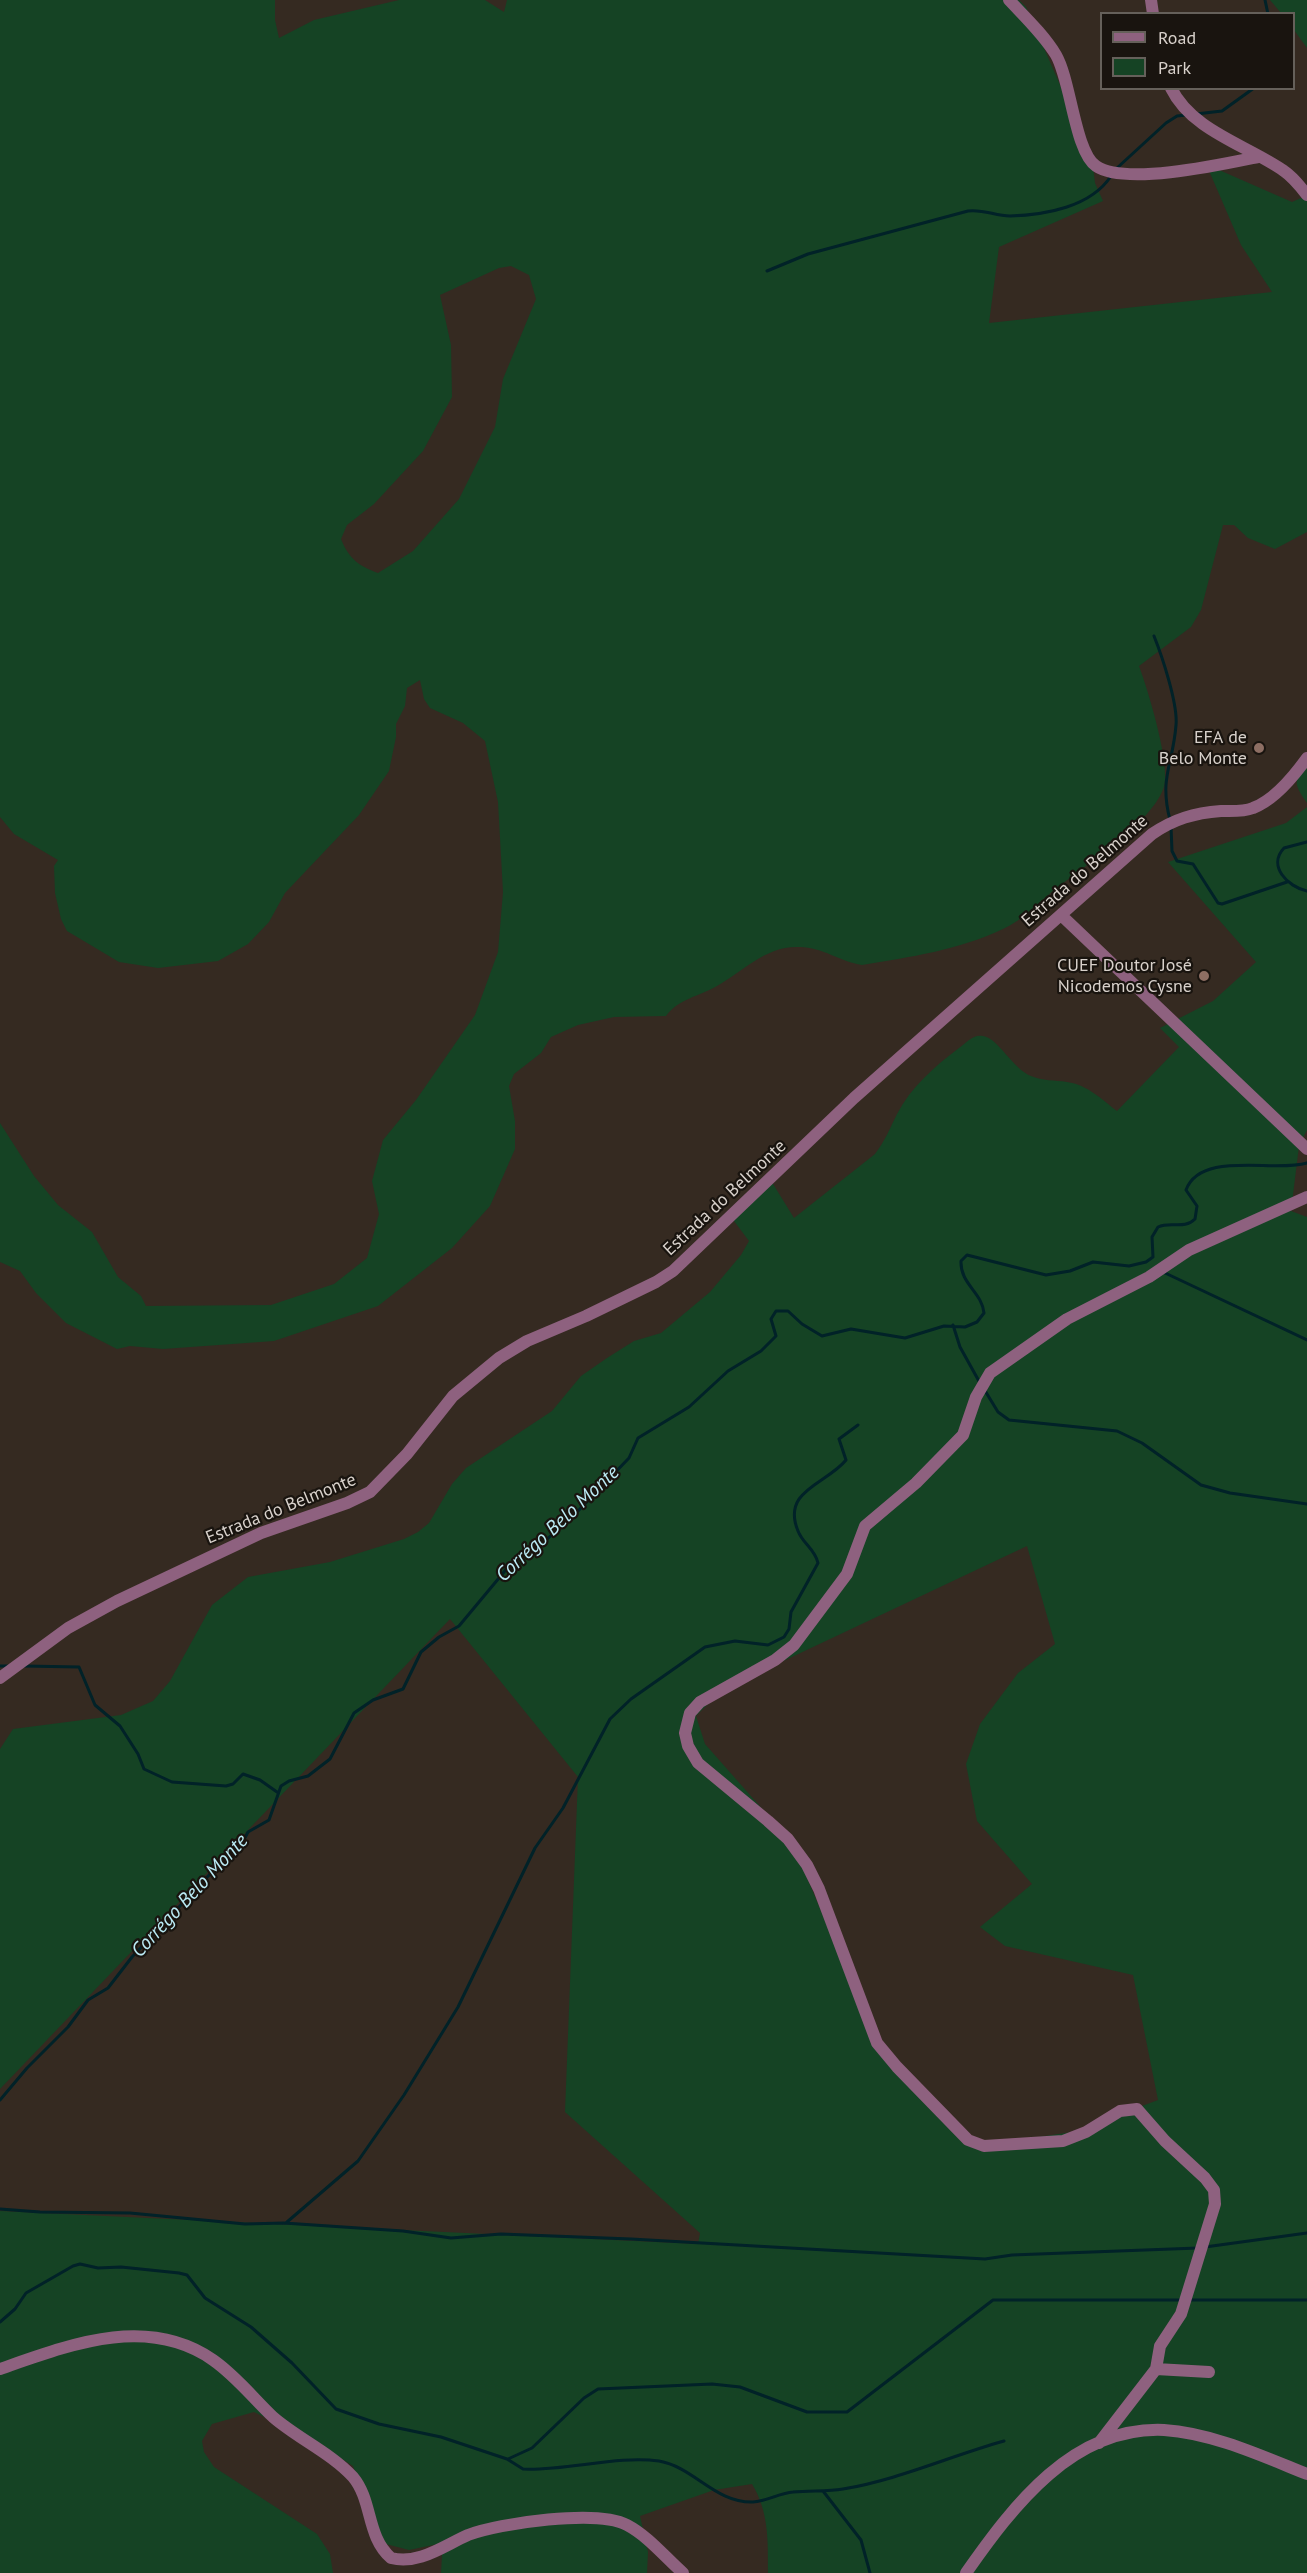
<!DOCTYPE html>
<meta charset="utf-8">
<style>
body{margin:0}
#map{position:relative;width:1307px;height:2573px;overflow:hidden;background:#352a21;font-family:"PT Sans",sans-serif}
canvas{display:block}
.legend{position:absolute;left:1100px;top:12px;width:195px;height:78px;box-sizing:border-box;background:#19140f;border:2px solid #65605a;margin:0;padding:8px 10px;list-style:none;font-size:18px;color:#d8d1cb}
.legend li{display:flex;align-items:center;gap:12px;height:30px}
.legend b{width:30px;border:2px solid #65605a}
</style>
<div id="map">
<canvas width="1307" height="2573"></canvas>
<ul class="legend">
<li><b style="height:8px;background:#8e617f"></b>Road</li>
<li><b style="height:16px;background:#154324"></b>Park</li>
</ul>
</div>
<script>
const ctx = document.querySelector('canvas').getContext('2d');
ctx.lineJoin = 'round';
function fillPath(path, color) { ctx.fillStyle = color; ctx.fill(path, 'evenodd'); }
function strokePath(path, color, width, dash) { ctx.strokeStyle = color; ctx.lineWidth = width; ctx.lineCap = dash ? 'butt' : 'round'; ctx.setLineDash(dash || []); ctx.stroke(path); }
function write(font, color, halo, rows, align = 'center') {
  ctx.font = font + ' "PT Sans",sans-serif'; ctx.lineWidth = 4.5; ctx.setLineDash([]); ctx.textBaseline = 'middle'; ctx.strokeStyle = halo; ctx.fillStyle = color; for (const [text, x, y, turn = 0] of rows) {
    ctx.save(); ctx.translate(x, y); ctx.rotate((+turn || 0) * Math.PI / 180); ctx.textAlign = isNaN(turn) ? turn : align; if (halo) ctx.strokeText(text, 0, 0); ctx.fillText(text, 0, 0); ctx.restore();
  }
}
const green = new Path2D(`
 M0,0h275v20l4,18 35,-18 85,-20h86l19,12 3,-12h512l7,7 66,151 3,25 8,18 -104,46 -10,76 283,-31 -31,-47 -34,-79h3l82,36 9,-4 6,2v332l-32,17 -27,-11 -14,-13h-11l-22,85 -10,17 -52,39c10,27 28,88 26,115 -3,36 -85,88 -112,110 -16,13 -30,29 -50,38 -44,21 -93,28 -141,36 -21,-3 -40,-18 -62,-18 -33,-2 -57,24 -83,39 -17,10 -39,13 -51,30l-52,1 -36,8 -27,12 -10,16 -27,21 -5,12 6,35v28l-25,57 -38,42 -74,58 -104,35 -111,8 -33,-3 -13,3 -51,-26 -30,-30 -16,-22 -20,-9v-139l34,53 24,29 34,27 26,45 23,19 5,10 125,-1 63,-21 33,-26 12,-44 -7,-33 11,-41 33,-40 59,-85 23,-63 5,-60 -5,-90 -13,-61 -22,-18 -33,-15 -6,-9 -4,-19 -13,8 -2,18 -9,18v13l-7,34 -30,44 -74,78 -16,29 -21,22 -30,17 -60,7 -39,-6 -52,-31 -6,-12 -6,-26 -1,-27 4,-6 -44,-26 -14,-17zM511,266l18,9 7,24 -33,80 -8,48 -36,72 -46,52 -35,22c-19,-7 -29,-14 -37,-34l6,-14 27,-21 49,-53 29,-54 -1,-52 -11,-50 59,-27z
 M1270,0h37v48l-13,-18v-16l-13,-1z
 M1307,764v39c-12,-18 -15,-21 0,-39z
 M1307,807v323l-8,16 -8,65 16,6v1356h-539c0,-32 1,-61 -16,-89l-38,6 -74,26 8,36 -1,21h-206l1,-18 -4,-11 -29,6 -27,-7 -29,-77 -36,-23 -63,-31 -42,12 -10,17 2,11 10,15 103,67 13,20 3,19h-333v-362l698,33 2,-11 -135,-121 13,-335 -128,-158 -450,470v-340l13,-20 108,-14 32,-14 17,-20 42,-76 36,-28 82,-15 74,-23 14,-7 11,-9 23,-39 14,-16 86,-57 29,-35 26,-18 27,-17 27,-8 49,-41 31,-37 8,-14 -18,-24 39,-38 24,39 81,-64c10,-13 15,-26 22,-40 14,-27 38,-48 62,-66 7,-5 14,-14 24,-12 15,2 30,33 48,40 11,5 24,4 36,6 21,3 34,17 50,29l62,-64 -19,-19 53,-27 43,-39 -88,-100 118,-39zM1027,1546l28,98 -37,29 -38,51 -14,40 11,57 55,63 -52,43 25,19 128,29 25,125 -86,32 -94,14 -103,-108 -73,-172 -22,-37 -75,-85 -9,-28 26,-26z`);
const stream = new Path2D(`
 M1265,0l3,14
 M1196,114l26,-3 32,-23
 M1117,168l49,-45 11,-7 9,-1
 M767,271l41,-17 160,-43c16,-2 27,5 42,5 35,-1 81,-9 101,-40
 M1154,636c8,20 24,68 22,89 -3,40 -17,52 -6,95
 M1171,827l1,24 5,10 16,3 25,39 4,1 65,-22
 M1307,842l-23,6c-17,18 4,39 23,43
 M1163,1272l144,68
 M953,1325l7,22 20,36
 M984,1389l14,23 11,8 108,11 25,12 59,42 29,8 77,11
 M0,1666h8
 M24,1666l55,1 16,38 25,21 18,28 6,15 28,13 54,4 7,-2 10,-10 17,6 17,12
 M0,2100l27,-32 41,-41 20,-27 20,-12 24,-31 79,-84 28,-24 9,-17 21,-12 12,-34 8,-5 19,-5 22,-17 24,-46 19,-13 30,-11 18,-37 18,-15 20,-11 50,-60 26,-21 10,-4 33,-30 51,-53 9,-20 51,-31 39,-36 33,-20 15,-15 -5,-17 5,-8h12l14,13 20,12 29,-7 54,9 39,-12 21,1 12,-5 7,-9c-2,-21 -24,-29 -23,-52l6,-6 79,20 24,-4 23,-9 36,4 17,-4 7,-5 -1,-20 6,-10c13,-6 26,3 37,-8l2,-13 -11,-16c15,-40 88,-17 121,-27
 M0,2209l40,3 90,1 115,11 39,-1 119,8 48,7 50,-4 130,5 354,20 27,-4 186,-7
 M287,2222l71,-61 46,-66 54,-88 77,-159 28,-40 47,-89 21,-20 74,-52 30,-6 33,4 16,-8 5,-8 2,-17 27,-49c-3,-14 -15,-19 -20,-32 -17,-41 29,-47 48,-71l-7,-21 19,-14
 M1205,2247l102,-14
 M1189,2300h118
 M0,2322l15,-13 11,-16 47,-27 7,-2 18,4 23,-1 58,6 8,2 18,23 46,29 41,36 44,46 43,15 62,13 66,22 16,10c43,2 95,-14 136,-8 35,6 56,42 94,41 14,-1 27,-9 40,-10 17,-2 33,0 50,-3 55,-9 107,-33 161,-48
 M508,2459l24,-11 52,-50 14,-9 114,-5 28,3 67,25h40l146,-112h189
 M823,2491l38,49 9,33`);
const minor = new Path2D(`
 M1009,0c16,17 35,35 47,55 15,26 19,97 40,111 29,20 128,-2 162,-9
 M1171,88c21,43 76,57 113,83 9,6 16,15 23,24
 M1061,915l246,234
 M0,1678l68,-50 49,-27 144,-68 86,-30 23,-11 37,-38 46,-58 46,-38 28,-17 59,-25 70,-34 17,-11 181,-173 298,-264c22,-15 42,-21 69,-23 11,0 22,1 32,-3 22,-8 41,-32 54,-50
 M0,2369c69,-24 147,-55 213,-9 23,16 40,38 60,57 24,21 58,36 80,60 20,24 13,59 38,81 28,7 52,-12 77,-23 31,-12 130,-26 159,-10 21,11 38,32 56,48
 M1156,2369l53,3
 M1099,2443l57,-74 4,-23 21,-32 34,-110 -1,-14 -9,-12 -40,-37 -28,-32 -17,2 -34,21 -23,9 -79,5 -16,-6 -71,-73 -20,-24 -58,-154 -12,-24 -19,-26 -20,-18 -70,-58 -10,-17 -3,-13 5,-20 10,-11 75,-42 19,-15 53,-71 18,-48 51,-43 47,-48 13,-38 14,-24 77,-54 82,-42 40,-27 118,-53
 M966,2573c47,-67 107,-147 198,-143 48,3 98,26 143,44`);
const tertiary = new Path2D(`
 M1151,0l2,14`);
const markers = [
 [1259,748,6,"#8d6e63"],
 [1204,976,6,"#8d6e63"]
];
const poiNames = [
 ["EFA de",1247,738],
 ["Belo Monte",1247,759],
 ["CUEF Doutor José",1192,966],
 ["Nicodemos Cysne",1192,987]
];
const streetNames = [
 ["Estrada do Belmonte",1085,871,-41],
 ["Estrada do Belmonte",725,1198,-43],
 ["Estrada do Belmonte",281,1509,-22]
];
const waterNames = [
 ["Corrégo Belo Monte",558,1524,-43],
 ["Corrégo Belo Monte",190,1896,-47]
];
fillPath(green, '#154324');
strokePath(stream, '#012228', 3);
strokePath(minor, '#8e617f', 12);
strokePath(tertiary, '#8e617f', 12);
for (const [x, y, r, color] of markers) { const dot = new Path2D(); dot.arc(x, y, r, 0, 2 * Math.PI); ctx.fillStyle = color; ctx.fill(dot); strokePath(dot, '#19140f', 2); }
write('18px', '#d8d1cb', '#19140f', poiNames, 'right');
write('18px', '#d8d1cb', '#19140f', streetNames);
write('italic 20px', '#bbebf5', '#19140f', waterNames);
</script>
